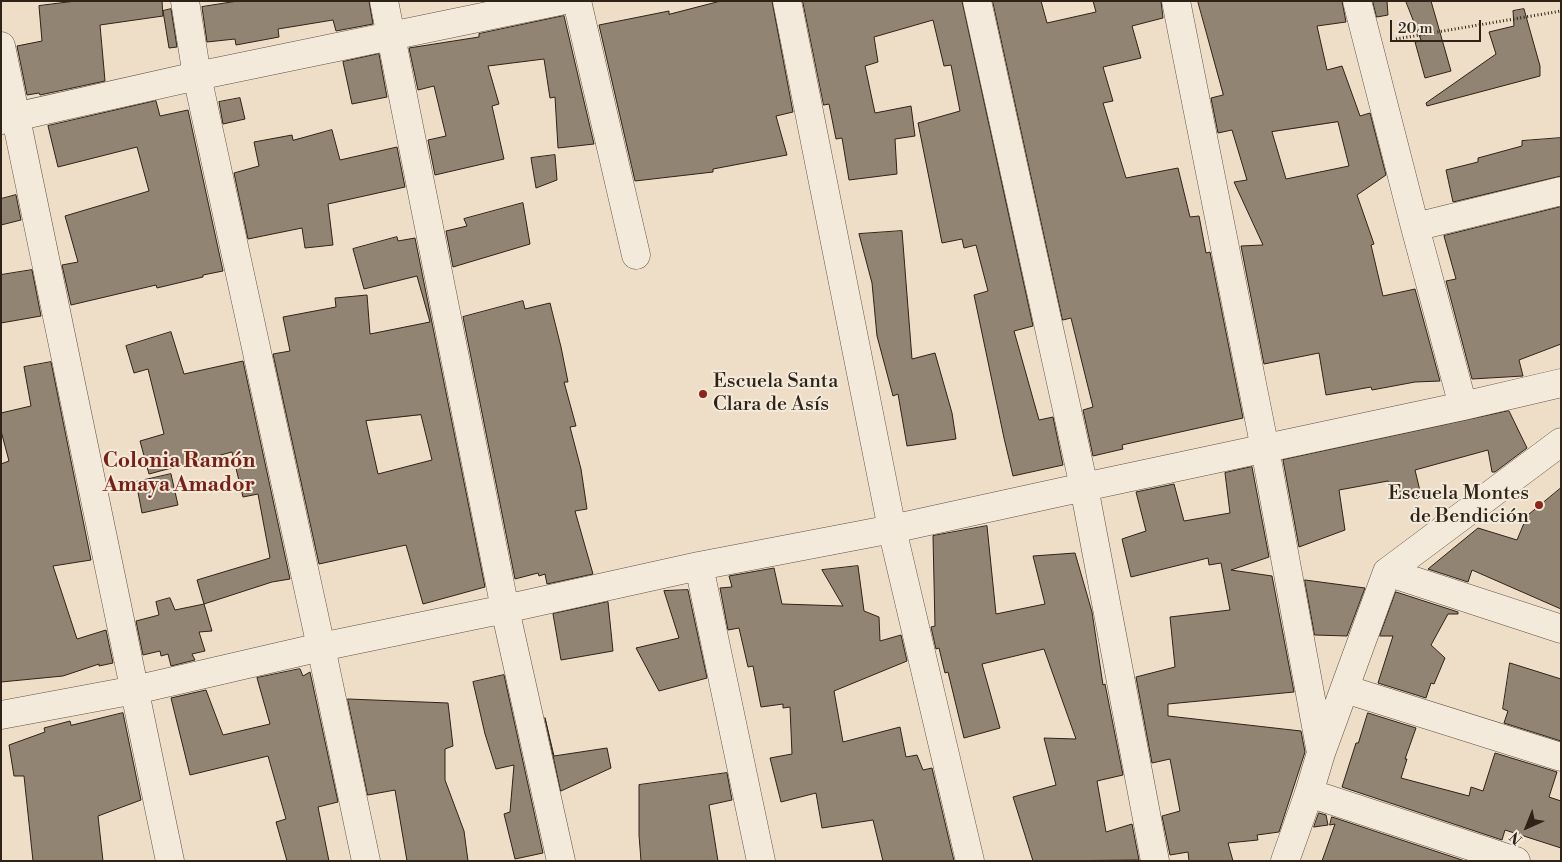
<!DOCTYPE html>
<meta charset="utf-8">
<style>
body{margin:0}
#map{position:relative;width:1562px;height:862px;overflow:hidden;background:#eedec7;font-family:"Libre Bodoni",serif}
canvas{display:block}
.frame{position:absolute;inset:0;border:2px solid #2f2217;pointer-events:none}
.north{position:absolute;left:1502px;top:802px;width:50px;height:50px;-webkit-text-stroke:4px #f4eadb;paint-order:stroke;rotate:224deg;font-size:14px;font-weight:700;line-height:20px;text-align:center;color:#2f2217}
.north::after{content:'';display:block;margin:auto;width:18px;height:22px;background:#2f2217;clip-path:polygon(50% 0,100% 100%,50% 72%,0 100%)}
.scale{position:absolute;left:1390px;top:20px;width:91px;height:22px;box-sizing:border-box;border:2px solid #2f2217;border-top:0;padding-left:6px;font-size:15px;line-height:18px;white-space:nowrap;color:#2f2217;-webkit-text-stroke:4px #f4eadb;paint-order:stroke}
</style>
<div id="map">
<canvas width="1562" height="862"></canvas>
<div class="frame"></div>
<div class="north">N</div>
<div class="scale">20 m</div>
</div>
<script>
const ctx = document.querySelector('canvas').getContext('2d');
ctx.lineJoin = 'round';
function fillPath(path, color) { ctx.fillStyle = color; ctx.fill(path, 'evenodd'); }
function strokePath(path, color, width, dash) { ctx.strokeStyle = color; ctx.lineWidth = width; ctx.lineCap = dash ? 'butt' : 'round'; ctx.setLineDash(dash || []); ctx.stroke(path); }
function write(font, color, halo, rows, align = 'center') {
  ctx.font = font + ' "Libre Bodoni",serif'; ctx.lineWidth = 4; ctx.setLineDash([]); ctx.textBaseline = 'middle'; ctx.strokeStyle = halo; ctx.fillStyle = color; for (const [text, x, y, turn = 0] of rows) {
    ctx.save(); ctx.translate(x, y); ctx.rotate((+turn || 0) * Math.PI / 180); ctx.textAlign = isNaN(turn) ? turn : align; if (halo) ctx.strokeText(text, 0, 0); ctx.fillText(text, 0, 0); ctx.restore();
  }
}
const building = new Path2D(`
 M76,1h86l1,15 -63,9 5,56 -65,14 -1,-2 -12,2 -10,-49 25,-5 -3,-35z
 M238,1h131l4,23 -37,7 -3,-11 -55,9 1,8 -43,8 -1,-6 -28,3 -5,-35z
 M721,1h51l21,111 -17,4 11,39 -74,14v3l-78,9 -36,-156 70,-14v3z
 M803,1h159l71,325 -19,5 25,89 14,-3 10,48 -50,11 -9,-38 -30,-143 14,-4 -12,-46 -12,3 -2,-9 -20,4 -24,-120 42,-12 -9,-46 -7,1 -11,-46 -59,17 4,25 -13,4 10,47 36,-7 4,30 -20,3 2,35 -48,6 -7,-42 -6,1 -7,-35 -5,1z
 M993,1h48l6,22 49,-11 -3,-11h68l2,17 -31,8 9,32 -38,9 10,34 -10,2 23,75 52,-10 12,49 9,-1 7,37 4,-1 33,166 -121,27 1,4 -30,7 -10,-46 10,-3 -22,-89 -8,2z
 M1198,1h144l4,21 -29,4 10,44 15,-4 18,50 10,-3 16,62 -29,20 17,49 -3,1 12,51 32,-7 25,92 -25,1 -43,8 -1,-3 -45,8 -7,-42 -55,11 -23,-118 22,-1 -29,-63 13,-2 -15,-50 -14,3 -7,-35 12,-3zM1338,122l11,44 -63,13 -14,-47z
 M1373,1h14l1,14 -11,2z
 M1406,1h25l20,70 -26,7 -10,-36 6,-1z
 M171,9l6,38 -8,1 -6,-37z
 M1524,9l16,57v10l-113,30 -1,-3 70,-49 -7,-22 25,-6 -1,-15z
 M564,16l30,128 -36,4 -3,-51 -5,1 -6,-39 -56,7 11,38 -7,2 12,53 -69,16 -7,-35 18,-4 -12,-50 -16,4 -9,-42 70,-11v-3z
 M379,54l8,43 -35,7 -9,-42z
 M240,98l5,21 -22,5 -4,-22z
 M156,101l4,15 28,-6 35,161 -20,4v2l-46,11 -1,-3 -85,20 -9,-40 16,-3 -13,-46 84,-25 -12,-44 -79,20 -10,-41z
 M332,130l8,30 57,-13 8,40 -77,17 5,41 -28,3 -3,-20 -54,11 -14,-66 25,-7 -5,-24 38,-7 1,5z
 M1561,138v38l-108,26 -7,-32 32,-8v-4l44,-12v-5z
 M555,155l2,25 -21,8 -5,-30z
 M16,195l5,25 -20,5v-26z
 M523,203l7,41 -77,23 -7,-36 21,-5 -3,-7z
 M1561,207v137l-42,16 4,16 -51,3 -26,-98 10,-2 -12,-43z
 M902,231l10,128 23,-6 17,60 4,26 -49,7 -9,-52 -5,2 -16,-60 -5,-53 -13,-49z
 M397,237l1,4 17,-3 70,349 -62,17 -17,-59 -87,19 -46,-210 17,-3 -7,-34 53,-10 -1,-9 32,-3 3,39 60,-12 -13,-46 -53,13 -11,-40zM421,415l11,45 -54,14 -12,-53z
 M32,270l9,46 -40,7v-48z
 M523,301l2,8 25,-6 11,44 7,35h-4l12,44 -6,1 11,42 6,40 -12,2 18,63 -46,10 -2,-10 -6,2 -1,-3 -23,6 -52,-262z
 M171,332l13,42 59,-13 47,218 -18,3 -68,22 -7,-24 73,-22 -12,-64 -15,3 -11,-45 -83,22 -9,-33 24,-7 -16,-65 -14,4 -8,-27z
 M51,362l40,198 -38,6 24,73 29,-9 7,33 -14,3v-2l-36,12 -62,6v-218l8,-3 -8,-30v-18l30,-7 -7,-39z
 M1509,411l18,37 -32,24h-3l-4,-22 -73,20 6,25 -29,5 -4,-19 -49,9 6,40 -46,17 -16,-87z
 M1252,467l17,90 -38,13 41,6 22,116 -126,12v12l133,15 4,21 -26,80 -22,3 1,5 -30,3 5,18h-44l-1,-9 -18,3 -8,-39 18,-5 -10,-52 -18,4 -16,-86 39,-10 -5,-50 60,-7 -9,-47 -12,2 -1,-7 -77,19 -9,-38 24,-8 -10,-39 38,-8 10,37 46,-8 -5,-40z
 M171,474l7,31 -36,8 -6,-31z
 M1561,488v121l-89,-39 -4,12 -40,-13 50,-41 39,12 10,-24z
 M987,526l9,88 49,-10 -12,-48 42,-3 17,59 11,73 2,-1 18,91 -26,6 9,51 26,-8 7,36 -106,1 -20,-64 43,-12 -12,-47 32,1 -32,-90 -62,15 18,64 -36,10 -16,-66 -3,1 -6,-25 -3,1 -5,-22 4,-1 -2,-90z
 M858,566l6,45 15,6 1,24 21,-6 6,26 -73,30 9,51 57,-15 6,30 11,-2 6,15 9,-2 22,93h-71l-10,-41 -51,8 -6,-35 -35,9 -11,-44 22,-4 -2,-47 -7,1v-4l-22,3 -8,-41 -5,1 -9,-39 -11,2 -8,-42 12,-1 -3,-11 45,-8 8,36 61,2 -21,-36z
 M1305,580l60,8 -18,48 -32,-1z
 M688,590l19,88 -48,13 -23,-43 43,-10 -15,-47z
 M1396,592l62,20v2h-10l-17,31 14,13 -11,26 -3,-1 -5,15 -48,-15 15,-47h-13z
 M170,598l5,12 29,-6 8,27 -13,1 6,19 -13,3 3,6 -24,6 -3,-12 -7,2 -1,-5 -17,4 -7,-34 23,-6 -3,-13z
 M608,602l5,49 -52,9 -8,-46z
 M1510,663l51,16v62l-57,-18 4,-12 -5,-2z
 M300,669l3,7 7,-4 28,130 -20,5 11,54h-42l-11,-39 10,-3 -18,-63 -78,19 -19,-77 35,-8 17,45 47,-11 -13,-46z
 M504,675l39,178 -28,6 -11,-45 6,-2 4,-47 -18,4 -11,-35 -12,-52z
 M348,699l100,4 5,43 -8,3v31l19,51 4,30h-61l-12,-71 -27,5z
 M123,713l18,87 -43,16 5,45h-70l-9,-85h-10l-5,-31 36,-13 -1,-4 26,-7 1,4z
 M1368,713l48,15 -11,31h2l-6,19 68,18 2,-9 12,4 12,-38 62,19 -8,25 12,4v47l-56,-18 -3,10 -160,-53 14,-44h2z
 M545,718l9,38 53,-8 4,20 -50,23z
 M727,773l5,27 -23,5 9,56h-77l-2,-26v-50z
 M1319,813l7,2 2,10 -14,2z
 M1332,817l133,44h-143l13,-37 -5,1z`);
const path = new Path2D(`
 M1396,39l165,-28`);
const street = new Path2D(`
 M185,1l12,75 124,571 45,214
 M384,1l121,608 56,252
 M577,1l59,254
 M787,1l105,528 78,332
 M977,1l107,486 71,374
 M1176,1l89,448 56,304
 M1357,1l58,226 48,179
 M1,46l169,815
 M1,120l196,-44 363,-75
 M1415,227l146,-36
 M699,566l62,295
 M1387,572l174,57
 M1345,689l216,68
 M1,715l134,-25 186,-43 184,-38 194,-43 193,-37 192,-42 379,-81 98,-23
 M1309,793l207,68
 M1285,861l24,-68 12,-40 66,-181 174,-130`);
const markers = [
 [703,394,5,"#8f2418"],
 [1539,505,5,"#8f2418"]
];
const poiNames = [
 ["Escuela Santa",713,382],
 ["Clara de Asís",713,405],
 ["Escuela Montes",1529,494,"right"],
 ["de Bendición",1529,517,"right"]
];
const neighbourhoodNames = [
 ["Colonia Ramón",179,462],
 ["Amaya Amador",179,486]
];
fillPath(building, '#928473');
strokePath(building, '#2f2217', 1);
strokePath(street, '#5f5143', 29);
strokePath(path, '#2f2217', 3, [1, 2.5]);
strokePath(street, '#f4eadb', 28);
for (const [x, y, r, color] of markers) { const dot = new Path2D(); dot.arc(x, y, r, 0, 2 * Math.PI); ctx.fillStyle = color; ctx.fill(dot); strokePath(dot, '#f4eadb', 2); }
write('20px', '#2f2217', '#f4eadb', poiNames, 'left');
write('bold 21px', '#7a1f14', '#f4eadb', neighbourhoodNames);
</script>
